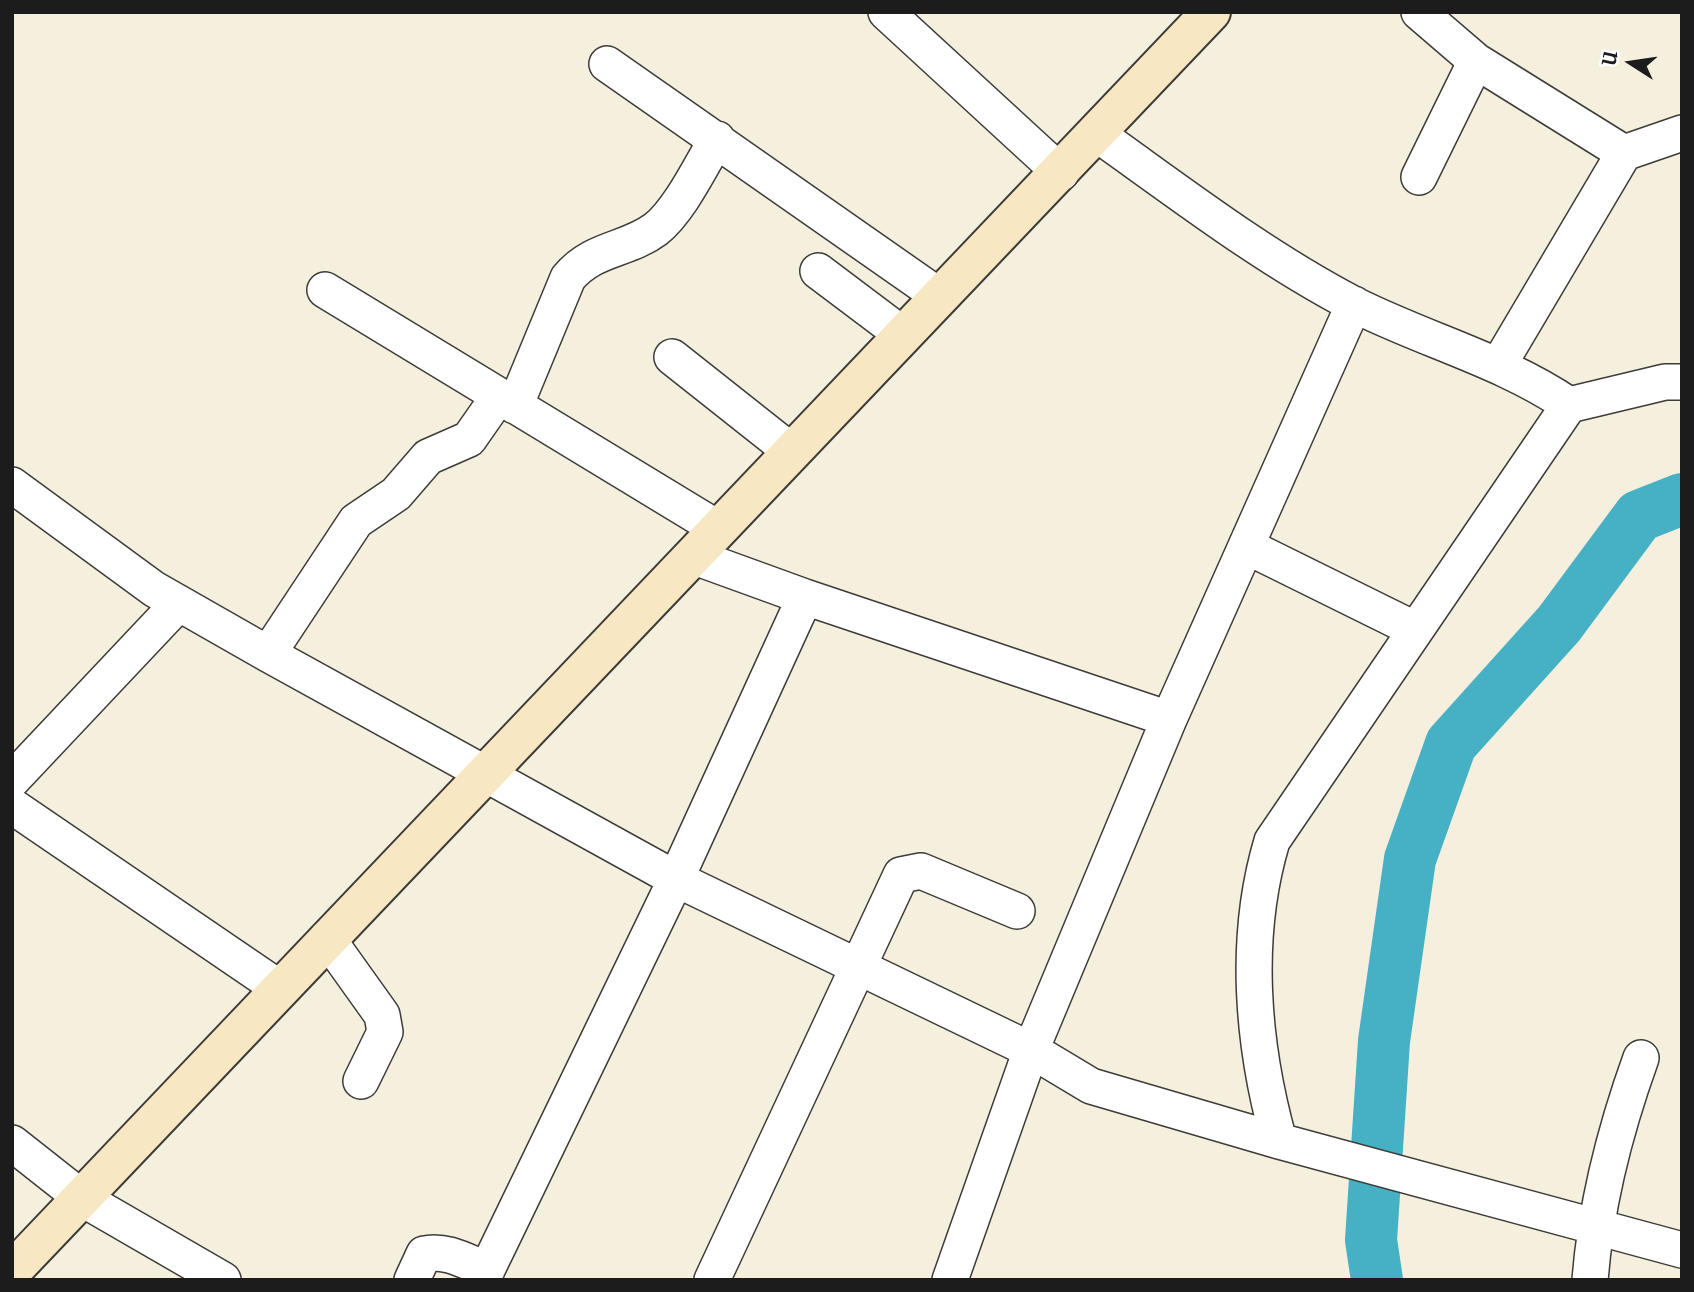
<!DOCTYPE html>
<style>
body{margin:0}
#map{position:relative;width:1694px;height:1292px;overflow:hidden;background:#f5efdd;font-family:"IM FELL French Canon",serif}
canvas{display:block}
.frame{position:absolute;inset:0;border:14px solid #1c1c1c;pointer-events:none}
.north{position:absolute;left:1596px;top:28px;width:70px;height:70px;-webkit-text-stroke:5px #fff;paint-order:stroke;rotate:282deg;font-size:19px;font-weight:700;line-height:28px;text-align:center;color:#1c1c1c}
.north::after{content:'';display:block;margin:auto;width:24px;height:32px;background:#1c1c1c;clip-path:polygon(50% 0,100% 100%,50% 72%,0 100%)}
</style>
<div id="map">
<canvas width="1694" height="1292"></canvas>
<div class="frame"></div>
<div class="north">U</div>
</div>
<script>
const ctx = document.querySelector('canvas').getContext('2d');
ctx.lineJoin = 'round';
function strokePath(path, color, width, dash) { ctx.strokeStyle = color; ctx.lineWidth = width; ctx.lineCap = dash ? 'butt' : 'round'; ctx.setLineDash(dash || []); ctx.stroke(path); }
const river = new Path2D(`
 M1377,1280l-6,-40 13,-199 26,-182 41,-115 108,-120 80,-108 43,-17`);
const street = new Path2D(`
 M886,12l175,161
 M1419,12l57,49 148,92 58,-20
 M607,64l332,232
 M1097,134c83,59 166,123 256,170 71,36 150,56 216,101l-297,436c-29,97 -20,203 7,300
 M1419,177l57,-116
 M818,271l85,64
 M325,290l392,238
 M672,357l120,95
 M1498,366l126,-213
 M1569,405l96,-23h17
 M515,406l53,-128c26,-31 59,-27 88,-49 24,-19 45,-64 61,-90
 M12,485l142,104 114,65 408,225 355,171 60,36 188,55 403,109
 M1246,546l168,83
 M692,556l113,41 364,122
 M268,654l88,-133 40,-27 32,-37 41,-18 30,-43
 M12,780l166,-176
 M12,806l267,182
 M327,938l55,77 3,17 -24,49
 M12,1143l71,56 140,81
 M412,1280l12,-26c22,-5 43,8 63,16
 M482,1280l194,-401 129,-282
 M712,1280l189,-405 20,-4 96,40
 M950,1280l81,-230 138,-331 185,-415
 M1590,1280c6,-76 25,-150 51,-222`);
const secondary = new Path2D(`
 M12,1271l1199,-1259`);
strokePath(river, '#46b1c4', 52);
strokePath(street, '#3d3c39', 38);
strokePath(secondary, '#3d3c39', 42);
strokePath(street, '#fff', 35);
strokePath(secondary, '#f7e8c3', 38);
</script>
